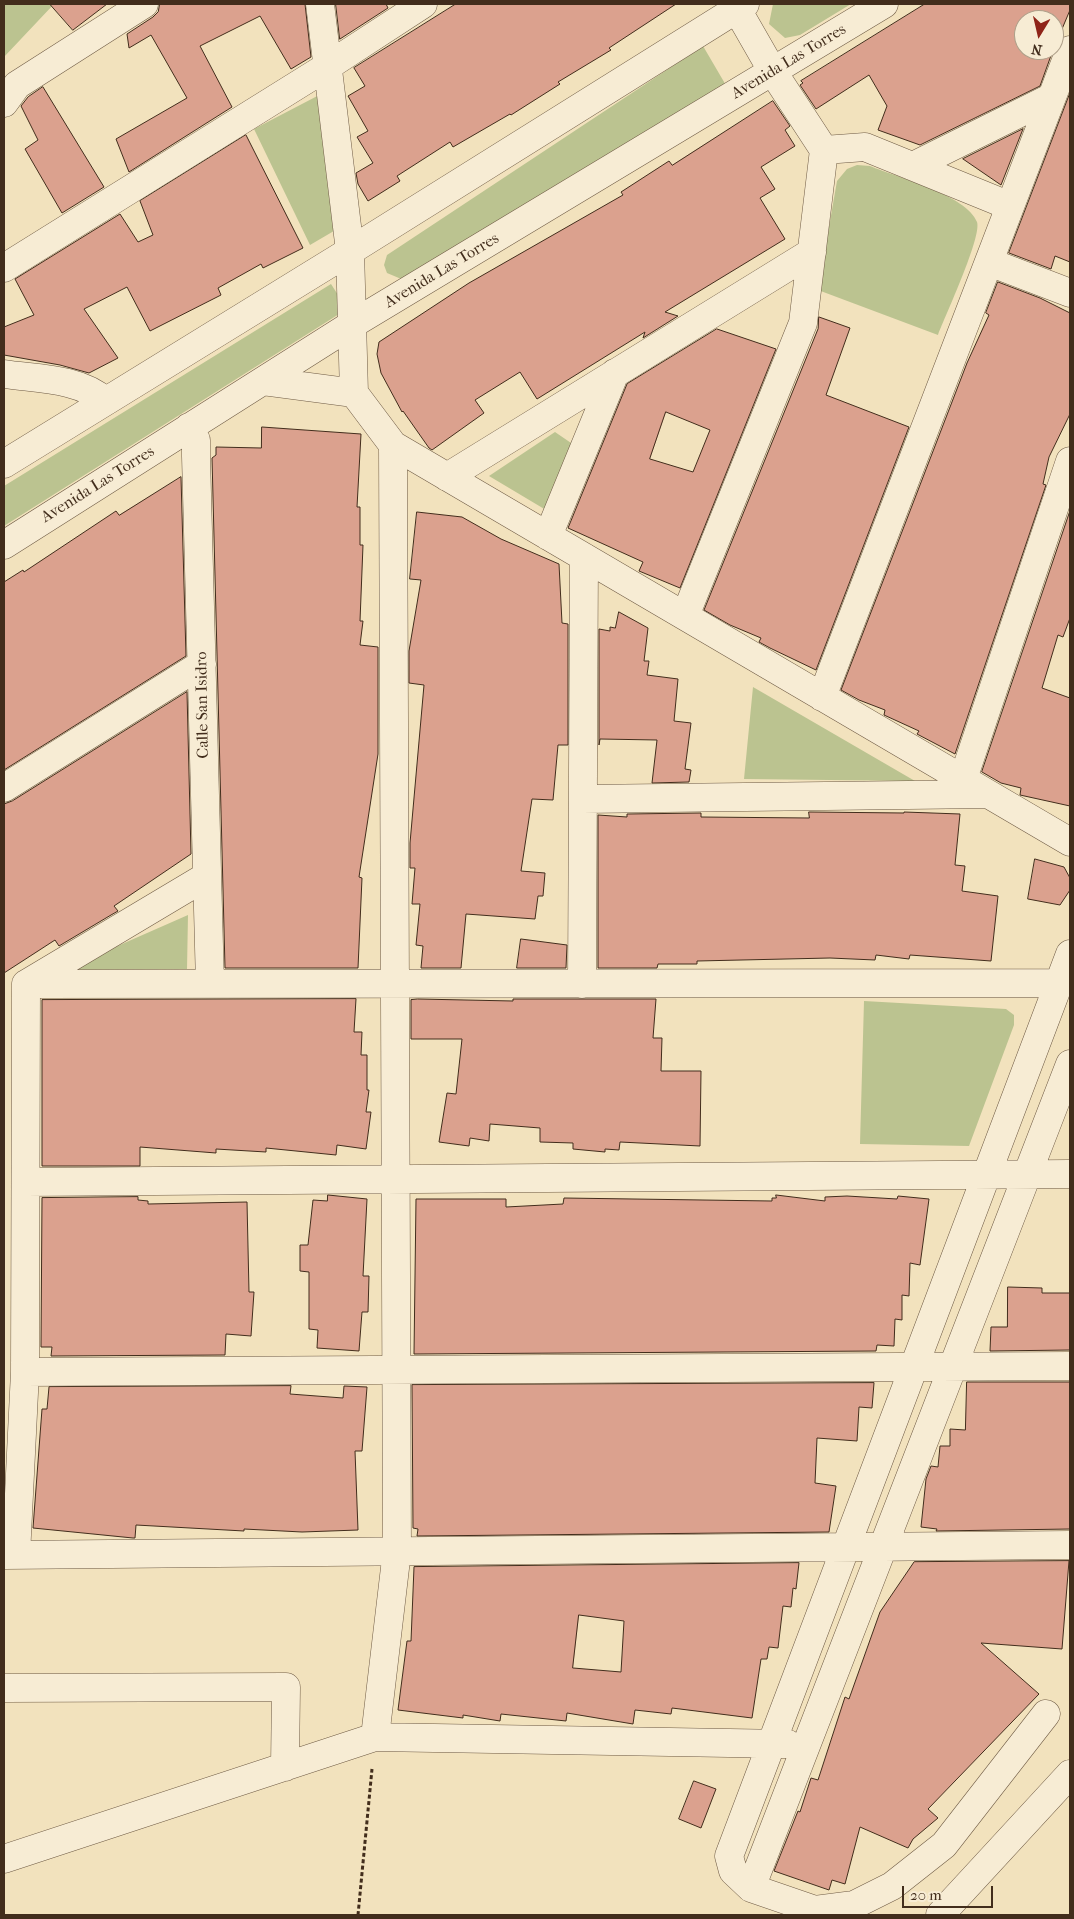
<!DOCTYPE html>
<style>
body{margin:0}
#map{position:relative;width:1074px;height:1919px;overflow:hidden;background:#f2e2bd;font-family:"IM FELL French Canon",serif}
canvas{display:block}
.frame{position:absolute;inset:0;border:5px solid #422d1c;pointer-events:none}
.north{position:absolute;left:1014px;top:10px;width:50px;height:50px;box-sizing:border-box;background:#f7ecd4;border:1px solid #afa08a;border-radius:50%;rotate:189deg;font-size:14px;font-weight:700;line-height:20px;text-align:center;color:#422d1c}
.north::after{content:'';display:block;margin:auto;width:18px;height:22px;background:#8f2418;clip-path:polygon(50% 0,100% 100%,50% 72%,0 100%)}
.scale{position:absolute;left:902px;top:1886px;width:91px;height:22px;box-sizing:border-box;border:2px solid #422d1c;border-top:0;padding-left:6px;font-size:15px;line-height:18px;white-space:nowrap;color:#422d1c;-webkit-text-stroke:4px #f7ecd4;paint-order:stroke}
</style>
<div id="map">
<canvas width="1074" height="1919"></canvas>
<div class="frame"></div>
<div class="north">N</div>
<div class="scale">20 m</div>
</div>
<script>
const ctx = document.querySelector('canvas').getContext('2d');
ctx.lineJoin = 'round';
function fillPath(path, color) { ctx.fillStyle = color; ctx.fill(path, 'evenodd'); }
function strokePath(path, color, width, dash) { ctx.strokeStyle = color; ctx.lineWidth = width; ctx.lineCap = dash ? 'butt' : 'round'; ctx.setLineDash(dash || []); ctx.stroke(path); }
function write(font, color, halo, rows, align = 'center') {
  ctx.font = font + ' "IM FELL French Canon",serif'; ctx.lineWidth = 4; ctx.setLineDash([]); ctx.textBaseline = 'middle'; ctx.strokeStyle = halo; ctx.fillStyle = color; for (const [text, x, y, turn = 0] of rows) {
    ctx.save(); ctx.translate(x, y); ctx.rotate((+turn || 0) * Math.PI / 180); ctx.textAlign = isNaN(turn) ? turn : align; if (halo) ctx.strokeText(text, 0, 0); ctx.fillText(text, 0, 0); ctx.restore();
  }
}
const green = new Path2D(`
 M4,4h50l-50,53z
 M773,4h78l-51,31 -15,3 -16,-14z
 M703,46l24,41 -321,194 -19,-8 -3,-8 3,-10z
 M325,92l14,136 -29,17 -56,-116z
 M857,165l13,1c26,11 97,29 107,56 5,15 -32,94 -39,113l-120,-45 19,-109 10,-12z
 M331,284l16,25 -343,217v-40z
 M555,432l19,13 -23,68 -62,-37z
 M753,687l162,94 -171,-2z
 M188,915l-1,54 -124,1z
 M864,1001l142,8 8,6v10l-45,121 -109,-2z`);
const building = new Path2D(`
 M50,4h57l-34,26z
 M160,4h145l6,53 -20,12 -31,-53 -60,30 32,61 -103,65 -13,-33 71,-41 -36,-63 -22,13 -2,-14 26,-17 5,-5z
 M336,4h50l2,4 -48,31z
 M456,4h220l-67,44 2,2 -53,32 2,2 -49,31 -1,-1 -57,33 -3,-5 -53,34 3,5 -32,20 -10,-17 -2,-11 17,-10 -16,-26 11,-6 -20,-35 17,-10 -11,-18z
 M925,4h145v6l-16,38v-28h-30v30h29l-13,36 -120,59 -42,-15 9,-24 -18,-31 -53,34 -16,-24 3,-2 -2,-2z
 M43,87l61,100 -42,26 -37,-64 13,-9 -17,-34 7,-9z
 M1070,93v169l-15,-6 -4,13 -42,-16z
 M773,101l17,25 -5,4 10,16 -34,21 14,22 -15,9 25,41 -120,73 13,4 -35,22 2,-6 -108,67 -17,-27 -45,28 9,13 -52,37 -3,-2 -26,-37 -1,1 -21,-39 -4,-19 2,-12 90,-59 154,-88 -2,-3 48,-31 3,4z
 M1023,129l-22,56 -38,-26z
 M246,135l57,113 -40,20 -2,-4 -43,24 3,7 -71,36 -23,-44 -43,22 34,49 -29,15 -29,-8 -56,-10v-28l30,-12 -19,-36 105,-65 18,28 15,-7 -13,-34z
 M998,282l42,16 30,15v101l-21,43 -6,27 3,1 -91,269 -38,-20 2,-3 -35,-16 1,-5 -26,-10 -18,-10 126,-327 22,-48 -3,-2z
 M819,317l31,11 -24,67 83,32 -93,243 -46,-22 -11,-6 2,-4 -31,-13 -26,-15 114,-281z
 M717,329l59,20 -96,239 -41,-17 4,-9 -75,-34 59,-144zM666,412l44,18 -17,42 -43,-13z
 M262,427l99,7 -4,73h3v38h3l-3,76h3l-3,24 18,2v107l-19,123 3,1 -4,90h-133l-13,-510 4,-3v-8l45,1z
 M181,477l5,179 -182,114v-188l19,-12 1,2 92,-61 3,4z
 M1070,511v107l-7,19 -5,-2 -16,53 28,10v108l-50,-11 1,-7 -20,-5 -19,-11z
 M417,512l45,5 39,22 58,25 3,59 6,1v121h-10l-5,55 -21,-1 -11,72 24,2 -2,23h-5l-3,23 -69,-5 -5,54h-40l2,-22 -7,-1 4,-41h-8l3,-36h-5v-25l14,-158 -15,-2v-32l12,-71 -11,-1z
 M619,612l29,16 -4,33h5l-2,14 31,4 -4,42 17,2 -6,46 6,1 -2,12 -37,1 5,-43 -57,-1 -1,6v-116l11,2v-4l5,1z
 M187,692l4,162 -77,52 4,5 -7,4 -52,31 -4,-6 -51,33v-169l8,-3z
 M809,812l95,1v-1l56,2 -5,51 10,1 -3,25 36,5 -7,65 -81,-6 -1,4 -33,-4 -1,5 -45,-2 -133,3v3h-39l-1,4h-59v-153l29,2v-3l74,-1v4l108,1z
 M1035,859l29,8 6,11v12l-10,15 -32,-6z
 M521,939l46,6 -1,23h-49z
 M356,999l-2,33h8l-1,23h6v35h2l-3,22h5l-5,37 -29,-4 -1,10 -70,-7v4l-50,-3v4l-76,-6v19h-98v-166z
 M418,999l95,2v-2h143l-3,39h9l-1,33h40l-1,75 -80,-4 -1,8 -14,-1v3l-32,-3v-6l-33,-1v-14l-50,-4 -1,17 -19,-3 -1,8 -30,-4 8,-49 9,1 6,-55h-51v-39z
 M328,1195l39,4 -4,77h6l-1,36h-6l-3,39 -42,-3 1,-18 -9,-1v-57l-9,-1v-26h8l5,-45 14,1z
 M776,1195l49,6v-4l22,-1 50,3 1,-3 31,3 -9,66 -10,-2 -1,33 -7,-1v25l-7,-1 -1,27 -17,-1 -1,6 -462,3 2,-155h90v8l57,-3 1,-6 208,3v-3h4z
 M138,1197v3l10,1v3l99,-2 2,90h5l-3,44 -25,-2 -1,21 -174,1 1,-9h-11l1,-149z
 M1008,1287l34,1v5h28v57l-80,1 1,-24h16z
 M967,1382h103v147l-134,2 1,-2 -16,-2 5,-48 5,-13 7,1 2,-21h10v-17l15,1z
 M874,1383l-2,25 -13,-1 -2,34 -40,-3 -2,45 21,3 -7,46 -412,4 1,-7 -5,-1 -1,-143z
 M291,1386l-1,8 53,4 1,-12 23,1 -5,64h-7l3,79 -56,2 -58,-3v2l-108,-6 -1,13h-2l-100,-10 9,-119h5l2,-22z
 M1069,1561l-7,88 -81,-6 58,51 -111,115 10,9 -25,21 -5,9 -48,-21 -15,57 -13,-4 -3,10 -55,-19 24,-60 2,1 11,-34 7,2 27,-83 4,2 31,-87 34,-50z
 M799,1563l-3,26 -3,-1 -2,19 -8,-1 -5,42 -9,-1 -2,12h-6l-9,59 -80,-10 -1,6 -36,-4 -2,14 -66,-11 -1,8 -65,-7 -1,7 -37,-6v3l-65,-8 9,-69h4l3,-74zM579,1615l45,6 -3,51 -48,-4z
 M694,1781l22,8 -15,39 -22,-9z`);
const path = new Path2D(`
 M358,1915l14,-146`);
const minor = new Path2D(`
 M320,4l30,247 4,142 39,52 677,397
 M4,103l13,-18 127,-81
 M824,150l41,-3 145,59
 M913,166l139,-69
 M989,262l81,31
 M4,268l324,-202 95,-62
 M4,374c33,5 75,4 101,27
 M263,381l91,12
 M189,427l7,13v16l14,528
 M4,464l346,-213 395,-247
 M447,477l365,-225
 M548,536l67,-163
 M4,545l347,-220 533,-321
 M685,616l118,-293 21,-173 -51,-78 -39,-68
 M822,697l248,-647
 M963,779l107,-318
 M4,788l198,-124
 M583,799l405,-5
 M26,984l1032,-1
 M26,984l181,-108
 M582,984l2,-427
 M26,1182l1044,-8
 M25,1372l1045,-6
 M4,1555l1066,-10
 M16,1555l9,-183 1,-388
 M4,1688l282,-1 -1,80
 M1046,1714l-102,131 -52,41 -38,19 -39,5 -64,-22 -18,-17 -4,-15 341,-902
 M375,1737l22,-186 -4,-1106
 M4,1859l371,-122 413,7
 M751,1888l319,-824
 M940,1915l130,-141`);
const streetNames = [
 ["Avenida Las Torres",789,62,-31],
 ["Avenida Las Torres",442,271,-31],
 ["Avenida Las Torres",98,485,-32],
 ["Calle San Isidro",203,705,-91]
];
fillPath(green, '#bbc390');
fillPath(building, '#dba18e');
strokePath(building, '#422d1c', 1);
strokePath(minor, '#6e5a44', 29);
strokePath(path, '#422d1c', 3, [4, 2.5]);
strokePath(minor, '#f7ecd4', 28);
write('16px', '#422d1c', '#f7ecd4', streetNames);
</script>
